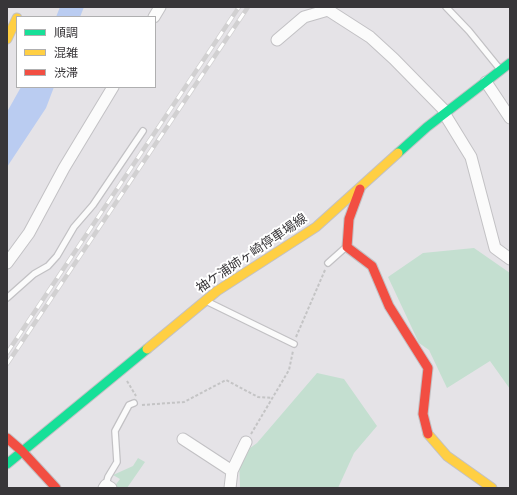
<!DOCTYPE html>
<meta charset="utf-8">
<style>
body{margin:0}
#map{position:relative;width:517px;height:495px;overflow:hidden;background:#e5e3e7;font-family:Poppins,"Noto Sans JP",sans-serif}
canvas{display:block}
.frame{position:absolute;inset:0;border:8px solid #383639;pointer-events:none}
.legend{position:absolute;left:16px;top:16px;width:140px;height:72px;box-sizing:border-box;background:#fff;border:1px solid #afafb0;margin:0;padding:5px 7px;list-style:none;font-size:12px;color:#383639}
.legend li{display:flex;align-items:center;gap:8px;height:20px}
.legend b{width:20px;border:1px solid #afafb0}
</style>
<div id="map">
<canvas width="517" height="495"></canvas>
<div class="frame"></div>
<ul class="legend">
<li><b style="height:5px;background:#16e098"></b>順調</li>
<li><b style="height:5px;background:#ffcf43"></b>混雑</li>
<li><b style="height:5px;background:#f24e42"></b>渋滞</li>
</ul>
</div>
<script>
const ctx = document.querySelector('canvas').getContext('2d');
ctx.lineJoin = 'round';
function fillPath(path, color) { ctx.fillStyle = color; ctx.fill(path, 'evenodd'); }
function strokePath(path, color, width, dash) { ctx.strokeStyle = color; ctx.lineWidth = width; ctx.lineCap = dash ? 'butt' : 'round'; ctx.setLineDash(dash || []); ctx.stroke(path); }
function write(font, color, halo, rows, align = 'center') {
  ctx.font = font + ' Poppins,"Noto Sans JP",sans-serif'; ctx.lineWidth = 4; ctx.setLineDash([]); ctx.textBaseline = 'middle'; ctx.strokeStyle = halo; ctx.fillStyle = color; for (const [text, x, y, turn = 0] of rows) {
    ctx.save(); ctx.translate(x, y); ctx.rotate((+turn || 0) * Math.PI / 180); ctx.textAlign = isNaN(turn) ? turn : align; if (halo) ctx.strokeText(text, 0, 0); ctx.fillText(text, 0, 0); ctx.restore();
  }
}
const green = new Path2D(`
 M474,248l36,25v116l-20,-28 -43,27 -18,-38 -10,-7 -31,-66 35,-24z
 M317,373l27,6 33,47 -23,27 -16,35h-98l-1,-32 18,-13z
 M138,458l7,4 -18,26 -13,-1 6,-8 -7,-4 20,-9z`);
const water = new Path2D(`
 M60,7h24l-4,10h-24z
 M21,87h33l-8,21 -39,59v-55z`);
const path = new Path2D(`
 M296,337l29,-67
 M127,381l9,15
 M142,405l42,-3 42,-22 32,17 15,1
 M251,434l38,-64 4,-19`);
const lane = new Path2D(`
 M446,7l23,24 30,37
 M328,263l18,-16
 M7,298l27,-24 14,-8 9,-10 17,-29 19,-22 50,-74
 M206,301l88,43
 M106,485l2,-8 9,-15 -2,-31 14,-26 5,-2`);
const street = new Path2D(`
 M154,17l6,-10
 M277,40l27,-23 24,-7 42,27 24,22 52,53
 M486,82l24,36
 M444,113l27,44 24,91 15,11
 M7,263l22,-30 35,-65 49,-81
 M183,439l49,32
 M104,488l2,-3 5,3
 M230,488l2,-17 14,-29`);
const fast = new Path2D(`
 M398,153l29,-26 83,-64
 M7,464l140,-115`);
const slow = new Path2D(`
 M7,39l10,-21
 M147,349l70,-58 99,-64 82,-74
 M428,434l19,22 45,32`);
const jam = new Path2D(`
 M360,189l-11,30 -2,28 25,19 17,40 39,62 -5,46 5,20
 M7,438l15,13 34,37`);
const rail = new Path2D(`
 M7,353l232,-346
 M7,364l241,-357`);
const streetNames = [
 ["袖ケ浦姉ヶ崎停車場線",252,254,-34]
];
fillPath(green, '#c4dfd0');
fillPath(water, '#baccf1');
strokePath(lane, '#c2c1c4', 8);
strokePath(street, '#c2c1c4', 13);
strokePath(fast, '#c2c1c4', 11);
strokePath(slow, '#c2c1c4', 11);
strokePath(jam, '#c2c1c4', 11);
strokePath(path, '#c4c4c5', 2, [3, 2]);
strokePath(lane, '#fbfbfb', 5.5);
strokePath(street, '#fbfbfb', 11);
strokePath(fast, '#16e098', 9);
strokePath(slow, '#ffcf43', 9);
strokePath(jam, '#f24e42', 9);
strokePath(rail, '#d1d0d1', 4.5);
strokePath(rail, '#fff', 3, [9]);
write('13px', '#383639', '#fff', streetNames);
</script>
